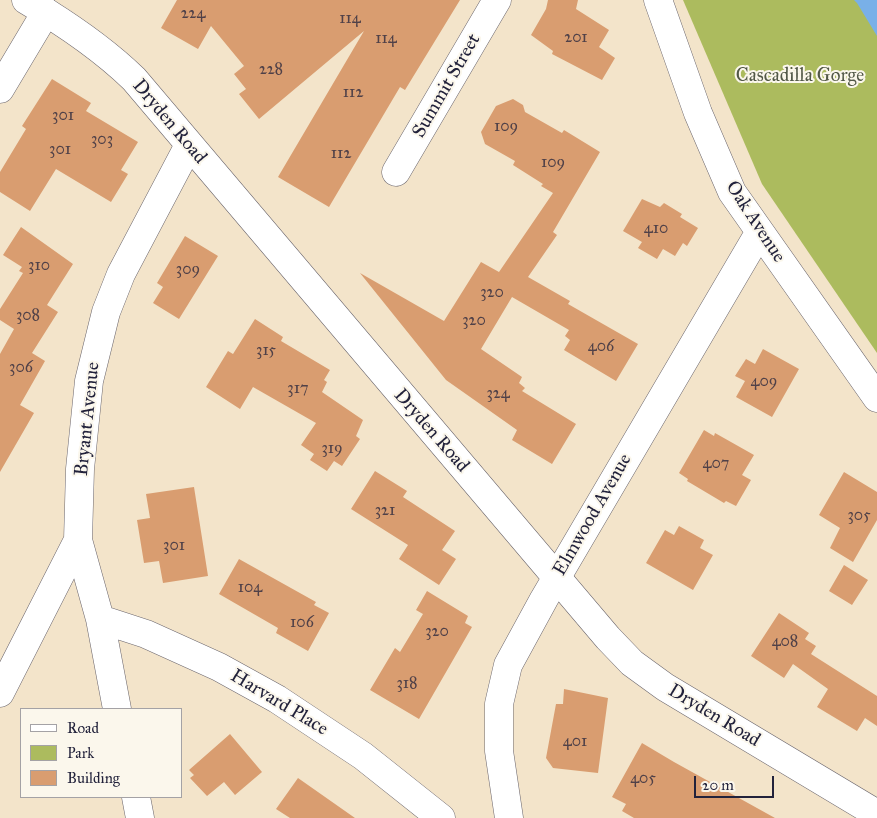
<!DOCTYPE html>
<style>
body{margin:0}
#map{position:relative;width:877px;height:818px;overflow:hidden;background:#f3e4ca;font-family:"IM FELL Great Primer",serif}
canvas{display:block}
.legend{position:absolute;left:20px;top:708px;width:162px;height:90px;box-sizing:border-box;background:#fbf7ec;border:1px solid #a4a2a5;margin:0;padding:6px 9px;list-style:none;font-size:15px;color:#22223b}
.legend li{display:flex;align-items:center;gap:10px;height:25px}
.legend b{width:25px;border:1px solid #a4a2a5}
.scale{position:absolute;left:694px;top:776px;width:80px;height:22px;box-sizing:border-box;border:2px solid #22223b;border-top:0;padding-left:6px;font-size:15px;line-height:18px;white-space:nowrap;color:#22223b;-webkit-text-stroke:4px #fbf7ec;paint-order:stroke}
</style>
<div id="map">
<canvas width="877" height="818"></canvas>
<ul class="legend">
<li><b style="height:6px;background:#fff"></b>Road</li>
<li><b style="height:14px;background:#acbb5e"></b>Park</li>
<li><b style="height:14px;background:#d99d70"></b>Building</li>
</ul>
<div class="scale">20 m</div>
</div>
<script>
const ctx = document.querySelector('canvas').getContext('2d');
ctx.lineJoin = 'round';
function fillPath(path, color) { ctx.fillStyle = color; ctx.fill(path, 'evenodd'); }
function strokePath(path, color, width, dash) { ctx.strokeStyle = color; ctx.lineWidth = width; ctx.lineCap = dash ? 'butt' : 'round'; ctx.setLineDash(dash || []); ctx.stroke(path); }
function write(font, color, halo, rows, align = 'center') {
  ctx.font = font + ' "IM FELL Great Primer",serif'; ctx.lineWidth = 4; ctx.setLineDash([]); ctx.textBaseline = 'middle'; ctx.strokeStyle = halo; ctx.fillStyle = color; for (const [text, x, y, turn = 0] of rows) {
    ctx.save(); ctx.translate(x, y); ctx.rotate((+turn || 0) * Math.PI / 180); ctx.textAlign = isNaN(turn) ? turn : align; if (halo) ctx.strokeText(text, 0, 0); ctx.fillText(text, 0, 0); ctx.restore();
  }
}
const green = new Path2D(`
 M683,0h194v353l-115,-169z`);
const water = new Path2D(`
 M854,0h23v36l-20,-33z`);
const building = new Path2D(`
 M177,0h283l-55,90 -5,-3 -71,120 -51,-30 86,-146 -105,88 -20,-25 7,-5 -12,-15 10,-8 -33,-40 -13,23 -37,-21z
 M548,0h30l-2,9 33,21 -10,17 16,11 -13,22 -50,-26 1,-3 -22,-16 15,-26z
 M52,79l39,24 -5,8 52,31 -17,28 7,4 -17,28 -55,-33 -26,42 -30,-19v-20l26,-43 -4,-3z
 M513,99l10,6 2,7 37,21 2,-3 36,22 -47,80 4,3 -29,42 42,24 -2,3 70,40 -22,37 -52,-31 6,-10 -5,-4 4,-6 -57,-33 -31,52 41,28 -3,6 6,5 -3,3 54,33 -24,40 -40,-24 5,-10 -71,-50 -86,-107 84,48 37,-59 18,10 54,-79 -12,-7 2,-2 -30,-19 2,-4 -30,-17 -4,-12 15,-26z
 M642,199l18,8 4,-4 18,11 -2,3 18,11 -11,18 -4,-3 -8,13 -12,-7 -6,10 -19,-11 4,-6 -19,-11z
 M21,227l52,37 -26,41 11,7 -26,41 13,8 -25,44 14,8 -34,59v-118l14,-25 -14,-9v-11l23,-36 -4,-2 3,-4 -19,-12z
 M185,236l33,20 -39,63 -26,-16 10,-16 -6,-4z
 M255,319l28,18 -2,4 49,29 -6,10 3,2 -5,10 41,28 -7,16 4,3 -18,27 -8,-5 -7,10 -17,-11 4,-6 -13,-9 15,-22 -63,-36 -13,22 -34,-22 22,-36 5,3z
 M763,349l36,20 -27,48 -36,-20 9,-16 -10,-5 11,-17 9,5z
 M704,430l10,6 1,-3 39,22 -12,20 9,5 -15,26 -10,-5 -2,2 -37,-22 1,-2 -9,-6z
 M375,471l32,20 -4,6 52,34 -13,19 14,9 -17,26 -40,-26 9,-14 -57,-36z
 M844,472l33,20v28l-24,42 -23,-14 10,-20 -21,-13z
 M194,487l14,89 -45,7 -4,-22 -15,2 -7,-43 13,-2 -4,-24z
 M679,526l25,14 -4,8 13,7 -20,35 -47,-27 19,-33 9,5z
 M239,559l77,43 -2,3 15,8 -21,38 -32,-18 2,-5 -59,-34z
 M844,565l24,15 -16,25 -23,-14z
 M427,591l41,25 -3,7 7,4 -53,92 -49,-29 25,-42 5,4 23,-38 -7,-4z
 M779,613l30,20 -4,6 11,7 -5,8 66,42v30l-12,-8 -8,13 -40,-24 11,-18 -35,-25 -9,14 -33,-22z
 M564,689l44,9 -10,75 -45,-5 -7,-10 10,-54h7z
 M230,734l32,38 -27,23 -11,-13 -17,14 -17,-18 4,-3 -5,-5z
 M642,743l32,19 101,56h-141l-12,-7 4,-7 -14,-7z
 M298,778l57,40h-65l-14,-9z`);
const minor = new Path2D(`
 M658,0l40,113 34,79 145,206
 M0,89l46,-77
 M396,172l101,-172
 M100,619l46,15 73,33 58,32 86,57 78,62
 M0,693l78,-153
 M117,709l-17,-90 -22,-79 2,-71 9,-88 17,-69 15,-38 68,-129
 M136,797l4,21
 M509,818l-10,-67v-47l9,-39 36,-66 215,-366`);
const tertiary = new Path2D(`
 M26,0c39,23 75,47 108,79l474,559 24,25 33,24 212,127`);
const numberNames = [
 ["224",193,14],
 ["114",350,19],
 ["201",576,38],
 ["114",386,39],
 ["228",271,70],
 ["112",353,93],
 ["301",63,116],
 ["109",506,127],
 ["303",102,140],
 ["301",60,150],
 ["112",341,154],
 ["109",553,163],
 ["410",656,229],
 ["310",39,266],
 ["309",188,270],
 ["320",492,293],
 ["308",28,316],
 ["320",474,321],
 ["406",601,347],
 ["315",266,351],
 ["306",21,368],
 ["409",764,382],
 ["317",298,389],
 ["324",498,394],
 ["319",332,449],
 ["407",716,464],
 ["321",385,511],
 ["305",859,516],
 ["301",174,546],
 ["104",250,588],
 ["106",302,623],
 ["320",437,632],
 ["408",785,642],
 ["318",407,684],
 ["401",575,742],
 ["405",643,779]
];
const parkNames = [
 ["Cascadilla Gorge",800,76]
];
const streetNames = [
 ["Summit Street",447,86,-60],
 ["Dryden Road",169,122,50],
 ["Oak Avenue",755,222,57],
 ["Bryant Avenue",88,419,-84],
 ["Dryden Road",431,431,49],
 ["Elmwood Avenue",593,515,-60],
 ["Harvard Place",279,703,31],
 ["Dryden Road",714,716,31]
];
fillPath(green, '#acbb5e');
fillPath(water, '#79b0e8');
fillPath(building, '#d99d70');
strokePath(minor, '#6b666d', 29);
strokePath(tertiary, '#6b666d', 29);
strokePath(minor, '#fff', 28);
strokePath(tertiary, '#fff', 28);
write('16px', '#504148', null, numberNames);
write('19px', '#525847', '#fbf7ec', parkNames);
write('19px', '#22223b', '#fbf7ec', streetNames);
</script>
